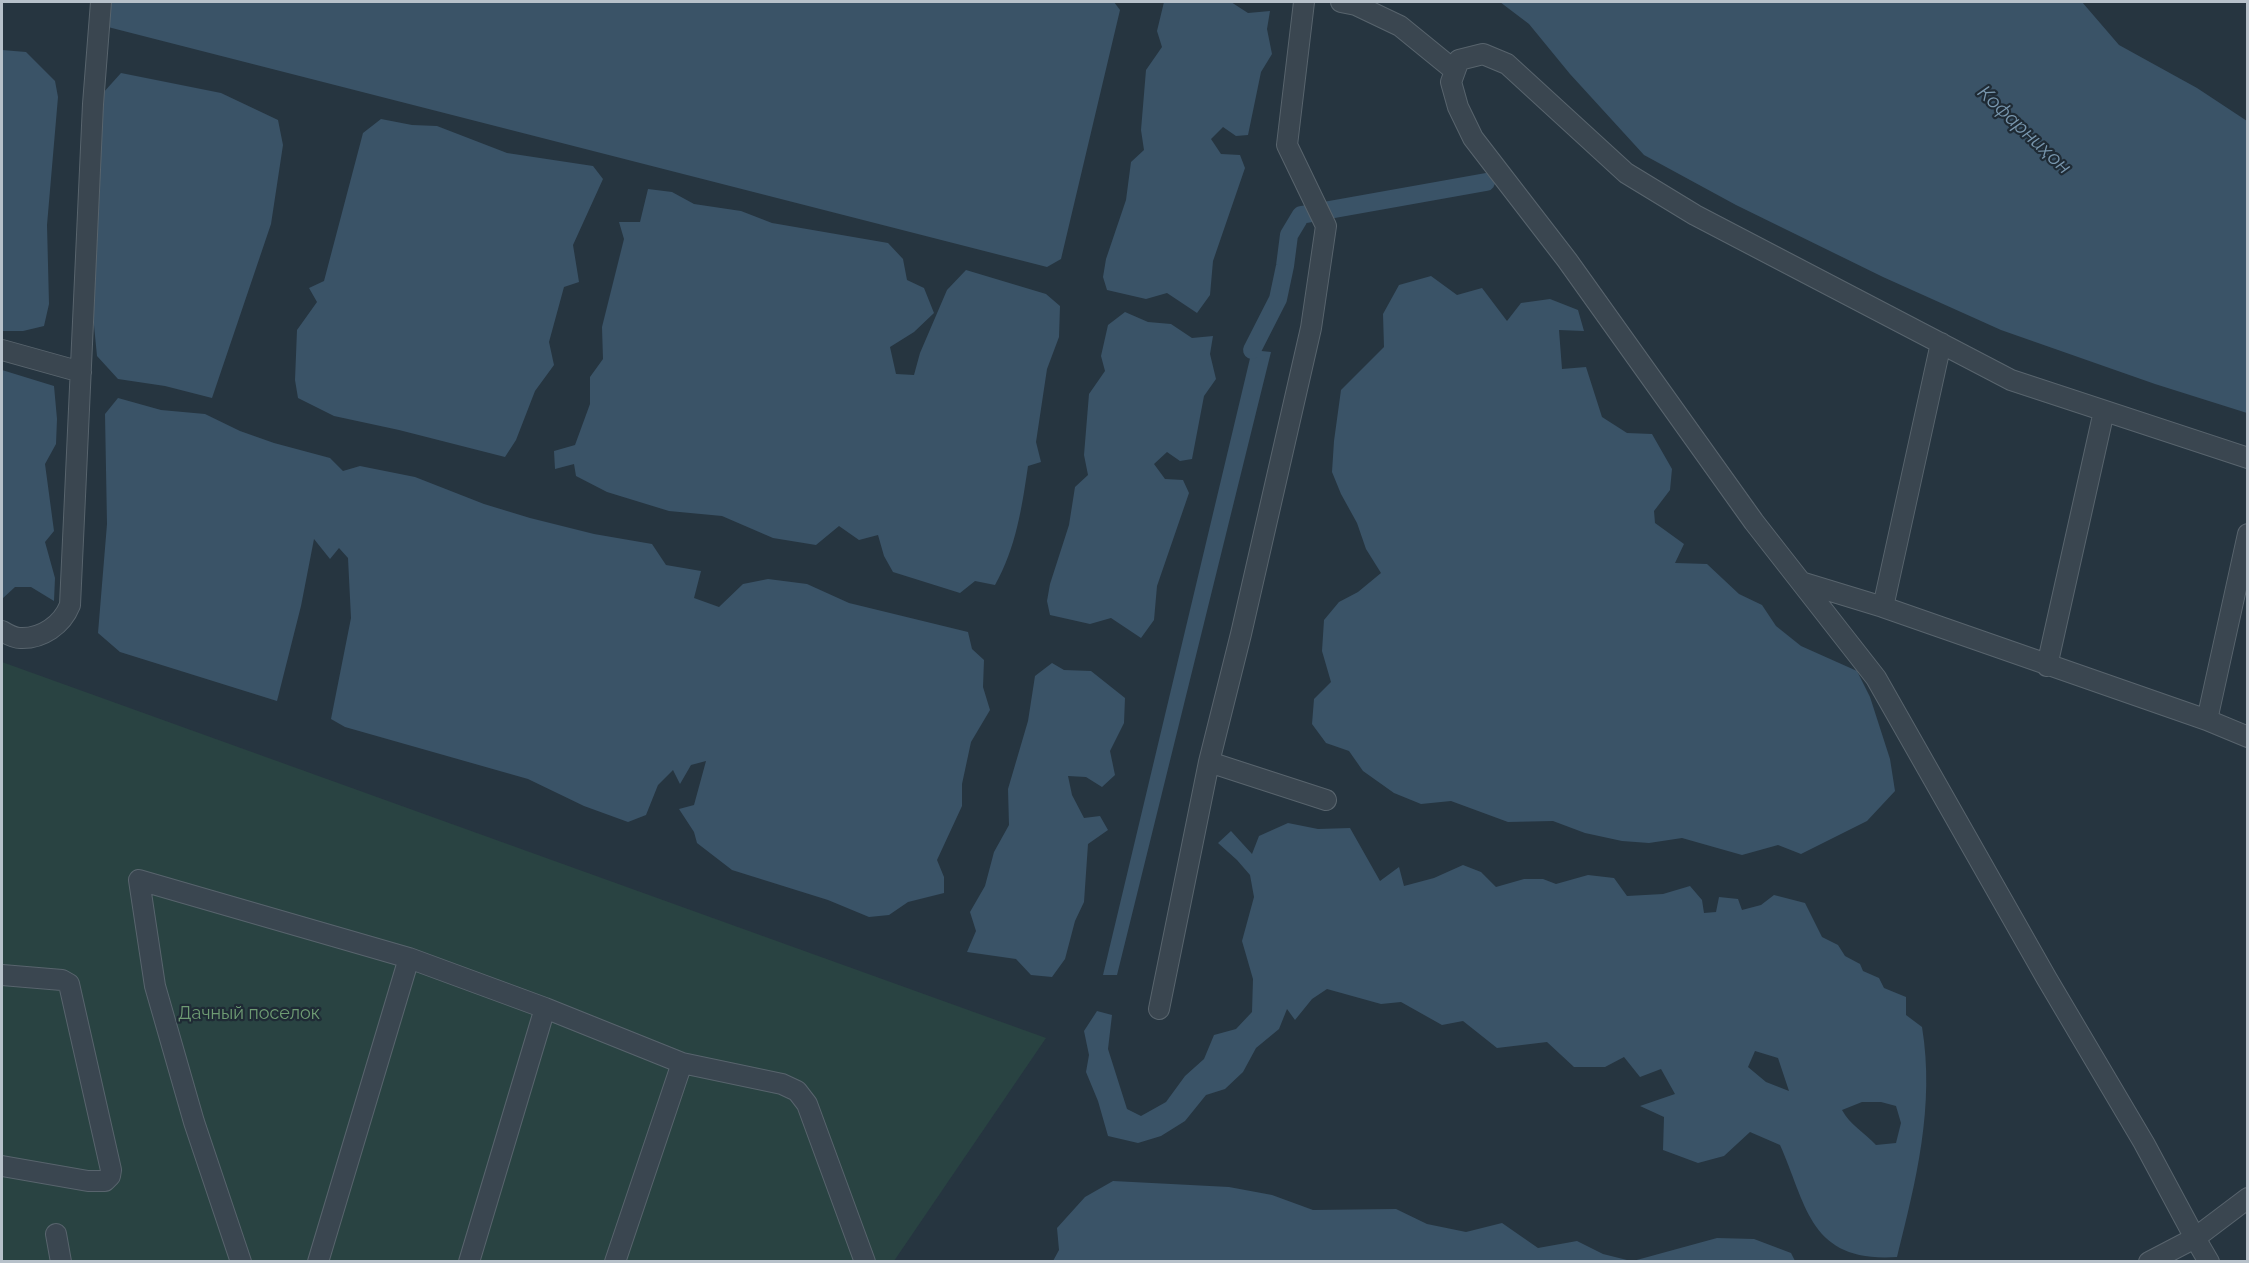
<!DOCTYPE html>
<meta charset="utf-8">
<style>
body{margin:0}
#map{position:relative;width:2249px;height:1263px;overflow:hidden;background:#263540;font-family:Raleway,sans-serif}
canvas{display:block}
.frame{position:absolute;inset:0;border:3px solid #b7c1ca;pointer-events:none}
</style>
<div id="map">
<canvas width="2249" height="1263"></canvas>
<div class="frame"></div>
</div>
<script>
const ctx = document.querySelector('canvas').getContext('2d');
ctx.lineJoin = 'round';
function fillPath(path, color) { ctx.fillStyle = color; ctx.fill(path, 'evenodd'); }
function strokePath(path, color, width, dash) { ctx.strokeStyle = color; ctx.lineWidth = width; ctx.lineCap = dash ? 'butt' : 'round'; ctx.setLineDash(dash || []); ctx.stroke(path); }
function write(font, color, halo, rows, align = 'center') {
  ctx.font = font + ' Raleway,sans-serif'; ctx.lineWidth = 4.5; ctx.setLineDash([]); ctx.textBaseline = 'middle'; ctx.strokeStyle = halo; ctx.fillStyle = color; for (const [text, x, y, turn = 0] of rows) {
    ctx.save(); ctx.translate(x, y); ctx.rotate((+turn || 0) * Math.PI / 180); ctx.textAlign = isNaN(turn) ? turn : align; if (halo) ctx.strokeText(text, 0, 0); ctx.fillText(text, 0, 0); ctx.restore();
  }
}
const green = new Path2D(`
 M2,662l1044,376 -152,223h-892z`);
const water = new Path2D(`
 M106,2h1008l6,8 -59,249 -14,8 -943,-241z
 M1164,2h67l17,11 22,-2 -3,18 5,25 -11,18 -13,63 -12,1 -13,-9 -12,12 10,15 19,1 5,13 -32,93 -3,34 -13,18 -30,-20 -21,6 -39,-9 -4,-13 3,-18 20,-59 5,-38 13,-12 -3,-20 5,-60 16,-23 -5,-16z
 M1500,2h582l37,43 78,43 50,33v292l-92,-29 -154,-54 -118,-53 -147,-72 -92,-50 -74,-81 -41,-50z
 M2,50l24,2 29,29 3,16 -11,128 2,79 -5,22 -21,5h-21z
 M121,73l100,20 57,27 5,25 -12,79 -59,174 -47,-12 -47,-7 -21,-23 -4,-41 10,-222z
 M381,119l31,6 25,1 70,27 86,13 10,13 -30,66 6,37 -15,5 -15,55 5,23 -19,26 -19,49 -11,17 -106,-27 -65,-14 -36,-18 -3,-18 2,-50 20,-28 -8,-14 15,-7 39,-148z
 M648,189l24,3 22,12 47,7 31,12 116,20 15,16 4,21 17,8 10,25 -20,19 -24,15 6,27 18,1 6,-22 27,-63 19,-20 80,24 14,12 -1,31 -12,32 -11,73 5,20 -13,4c-6,41 -12,82 -33,119l-20,-4 -15,12 -67,-21 -9,-16 -6,-21 -19,5 -20,-14 -23,19 -43,-7 -51,-22 -53,-5 -62,-19 -31,-16 -2,-12 -19,5 -1,-18 21,-6 15,-41v-27l13,-18 -1,-32 22,-88 -5,-17h21z
 M1431,276l26,19 25,-7 25,33 14,-18 29,-4 28,11 6,21 -25,-1 3,39 24,-2 16,50 25,16 25,1 20,35 -2,21 -16,21 1,12 29,21 -9,19 32,1 32,30 23,11 14,21 25,20 56,25 13,26 20,62 5,32 -28,30 -66,33 -23,-9 -36,10 -60,-17 -33,5 -27,-2 -37,-8 -32,-12 -45,1 -57,-21 -30,3 -27,-11 -31,-22 -14,-20 -23,-8 -14,-19 2,-25 17,-17 -9,-31 2,-31 15,-18 19,-10 23,-19 -15,-24 -9,-26 -16,-29 -9,-22 2,-31 7,-51 43,-43 -1,-33 16,-29z
 M1125,312l23,10 23,2 21,14 21,-2 -3,18 6,25 -12,17 -12,63 -12,2 -13,-9 -13,12 11,15 18,1 6,13 -32,93 -3,34 -13,18 -30,-20 -21,6 -40,-9 -3,-14 3,-17 19,-59 6,-38 13,-12 -4,-20 5,-61 16,-23 -4,-15 7,-31z
 M1252,350l19,2 -154,623h-14z
 M2,370l52,16 3,33 -1,25 -11,20 9,67 -9,11 10,36 -1,23 -23,-14h-16l-13,12z
 M118,398l43,12 44,4 35,17 34,12 56,15 13,13 17,-5 55,11 69,27 46,14 64,16 58,10 14,21 35,6 -7,27 25,9 24,-23 25,-5 39,5 42,19 119,29 4,17 12,11 -1,27 7,23 -19,32 -9,42v22l-25,54 7,17v16l-36,9 -19,13 -20,2 -41,-17 -96,-30 -35,-27 -3,-11 -15,-23 15,-4 12,-44 -15,4 -11,19 -7,-14 -15,15 -12,30 -18,7 -44,-16 -56,-27 -183,-52 -14,-8 20,-101 -3,-60 -9,-10 -9,11 -16,-20 -13,67 -24,95 -157,-49 -22,-19 9,-109 -2,-110z
 M1052,663l12,7 27,1 34,27 -1,25 -14,28 5,24 -13,12 -16,-10 -18,-1 4,19 12,23 16,-2 8,14 -20,14 -4,58 -9,19 -10,38 -13,18 -21,-2 -15,-16 -49,-7 9,-21 -6,-19 15,-26 9,-34 15,-27 -1,-36 20,-68 7,-45z
 M1288,823l30,6 32,-1 30,53 19,-14 5,19 30,-8 29,-13 18,7 15,15 28,-8h19l13,5 32,-9 26,3 13,18 36,-2 27,-8 12,14 2,13 12,-1 3,-15 19,2 4,11 19,-5 13,-10 31,8 17,34 16,8 7,11 15,8 3,7 16,7 5,10 22,9v18l16,12c13,79 -6,154 -25,230 -88,6 -90,-52 -117,-112l-30,-13 -26,24 -26,7 -35,-13 1,-33 -24,-11 35,-12 -14,-25 -21,8 -16,-20 -19,10h-31l-27,-25 -50,6 -34,-27 -21,4 -41,-23 -20,2 -54,-15 -15,10 -17,21 -8,-11 -8,20 -23,19 -13,24 -18,17 -19,6 -21,26 -24,15 -23,7 -30,-7 -10,-35 -12,-29 3,-17 -5,-24 13,-20 15,4 -4,34 19,60 14,7 25,-14 19,-26 19,-17 10,-24 22,-6 16,-17 1,-33 -11,-38 12,-44 -4,-22 -13,-15 -19,-17 13,-12 21,23 7,-18zM1755,1051l23,7 11,33 -23,-9 -18,-15zM1862,1102h19l15,4 5,17 -5,20 -20,2c-12,-13 -26,-20 -34,-35z
 M1113,1181l116,6 43,8 41,15 83,-1 31,15 39,8 36,-9 36,25 39,-7 26,13 28,7h-578l6,-11 -2,-22 28,-31z
 M1717,1238l37,1 37,14 4,8h-162z`);
const canal = new Path2D(`
 M1252,350l26,-51 7,-33 4,-31 12,-20 185,-33`);
const minor = new Path2D(`
 M1341,2l15,3 44,21 54,44
 M2,350l79,22
 M1801,582l82,25 324,113 41,17
 M1883,607l58,-264
 M2,631c5,3 12,7 18,7 22,1 42,-13 50,-33l23,-501 8,-102
 M2047,666l57,-255
 M2207,720l41,-186
 M1209,762l117,38
 M2,975l60,5 7,4 42,186 -1,6 -5,5h-17l-86,-15
 M1159,1009l50,-247 32,-128 70,-306 15,-102 -39,-81 17,-143
 M56,1234l5,28
 M241,1262l-47,-140 -39,-136 -16,-106 270,78
 M318,1262l91,-304 136,50 137,55 100,21 15,7 10,13 58,158
 M469,1262l76,-254
 M615,1262l67,-199
 M2149,1262l46,-24 53,-40
 M2209,1262l-14,-24 -51,-95 -97,-164 -171,-301 -122,-156 -187,-262 -94,-122 -15,-31 -7,-25 8,-22 24,-6 24,10 119,109 69,42 316,165 237,78`);
const parkNames = [
 ["Дачный поселок",249,1014]
];
const waterNames = [
 ["Кофарниҳон",2024,130,43]
];
fillPath(green, '#294342');
fillPath(water, '#3a5367');
strokePath(canal, '#3a5367', 18);
strokePath(minor, '#58646d', 22);
strokePath(minor, '#3a4650', 20);
write('18px', '#6e9b73', '#1f2b35', parkNames);
write('italic 20px', '#7896ad', '#1f2b35', waterNames);
</script>
